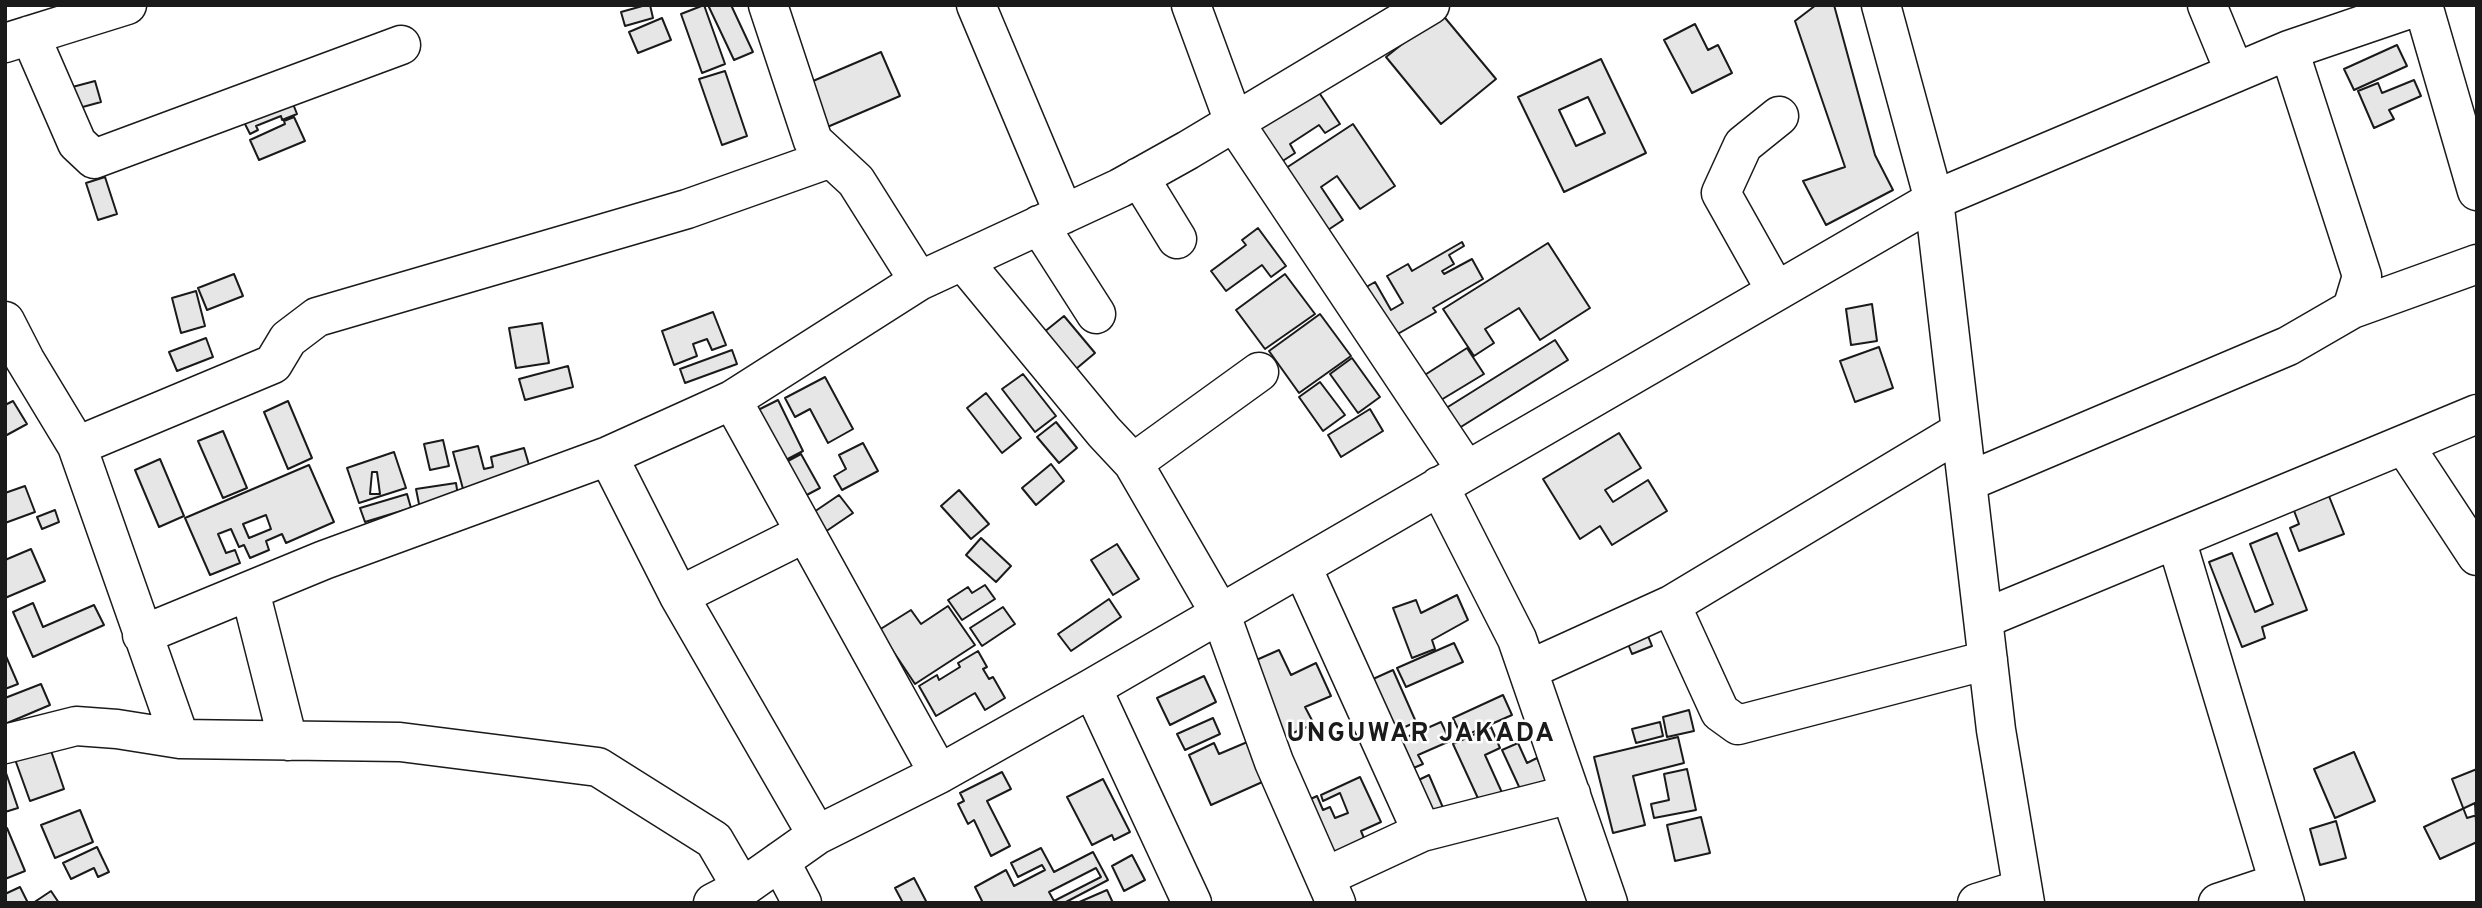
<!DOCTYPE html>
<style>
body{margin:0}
#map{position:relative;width:2482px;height:908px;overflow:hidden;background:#fff;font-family:Overpass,sans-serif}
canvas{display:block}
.frame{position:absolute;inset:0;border:7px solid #1a1a1a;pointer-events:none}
</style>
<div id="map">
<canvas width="2482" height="908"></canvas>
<div class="frame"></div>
</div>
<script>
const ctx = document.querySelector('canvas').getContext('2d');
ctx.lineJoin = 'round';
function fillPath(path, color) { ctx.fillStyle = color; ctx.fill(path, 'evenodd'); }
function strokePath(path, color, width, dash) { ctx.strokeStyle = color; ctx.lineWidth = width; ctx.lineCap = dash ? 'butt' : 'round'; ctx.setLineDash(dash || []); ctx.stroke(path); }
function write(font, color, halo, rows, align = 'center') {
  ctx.font = font + ' Overpass,sans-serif'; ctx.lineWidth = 5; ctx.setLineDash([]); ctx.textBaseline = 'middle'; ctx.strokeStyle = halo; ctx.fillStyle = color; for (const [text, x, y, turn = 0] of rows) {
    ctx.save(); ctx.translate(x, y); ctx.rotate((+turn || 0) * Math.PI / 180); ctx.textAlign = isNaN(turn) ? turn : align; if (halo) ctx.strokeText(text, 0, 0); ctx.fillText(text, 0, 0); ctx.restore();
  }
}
const building = new Path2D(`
 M646,5h4l3,13 -28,8 -4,-14z
 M704,5l21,59 -23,9 -21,-59z
 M708,5h23l22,47 -19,8z
 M1816,5h18l41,150 18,35 -67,35 -23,-44 42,-14 -50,-146z
 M1441,13l55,66 -55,45 -55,-67z
 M662,18l9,22 -33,13 -9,-21z
 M1695,24l13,26 10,-5 14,28 -40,20 -28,-53z
 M2397,45l10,21 -53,24 -10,-21z
 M881,52l19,44 -75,32 -19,-44z
 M1601,59l45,94 -82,39 -46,-95zM1588,97l17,36 -29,13 -17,-36z
 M725,71l22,65 -25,9 -23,-66z
 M2414,80l7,16 -32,14 5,9 -20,9 -16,-37 20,-8 4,10z
 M95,81l6,21 -33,9 -7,-21z
 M1316,88l24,36 -15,9 -6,-8 -29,19 5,9 -17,11 -24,-35z
 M288,91l9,23 -15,6 -1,-4 -25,10 2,4 -8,4 -9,-18z
 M294,117l11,24 -46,19 -9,-20 35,-16 -1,-3z
 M1353,124l42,62 -35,23 -23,-33 -16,11 22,33 -24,16 -42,-62z
 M105,177l12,37 -19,6 -12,-37z
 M1258,228l28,38 -15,11 -9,-12 -36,26 -15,-20 35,-26 -4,-5z
 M1462,242l2,4 -15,9 5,9 -12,7 2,3 28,-15 11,20 -50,29 3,4 -54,31 -28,-49 21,-12 16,28 12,-7 -16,-27 21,-12 4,7z
 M1548,243l42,65 -50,32 -21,-32 -34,21 9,14 -20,13 -31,-47z
 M234,274l9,22 -36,14 -9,-22z
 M1285,274l30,40 -50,35 -29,-39z
 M196,291l9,35 -24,7 -9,-35z
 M1872,304l5,37 -26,4 -5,-36z
 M713,312l13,33 -14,5 -5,-11 -14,5 4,12 -23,9 -12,-34z
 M1320,314l31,42 -52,37 -30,-42z
 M1064,316l31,37 -31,26 -31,-38z
 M542,323l7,40 -33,5 -7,-40z
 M206,338l7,19 -36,14 -8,-19z
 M1555,340l13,20 -112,70 -13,-20z
 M1879,347l14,41 -38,14 -15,-41z
 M1467,348l17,26 -48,29 -16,-25z
 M732,350l5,14 -52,19 -5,-14z
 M1352,358l28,39 -22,16 -28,-39z
 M568,366l5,21 -48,13 -6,-21z
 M1023,374l33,42 -21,16 -33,-43z
 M825,377l28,52 -25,14 -18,-34 -15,8 -10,-19z
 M1320,382l25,33 -22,16 -24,-34z
 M986,393l35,45 -19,15 -35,-45z
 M778,400l25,51 -21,11 -26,-51z
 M13,401l14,23 -22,12v-31z
 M288,401l24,57 -24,11 -24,-57z
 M1370,409l13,22 -42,26 -13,-22z
 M1056,422l21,26 -18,15 -22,-26z
 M223,431l24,57 -24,10 -25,-57z
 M1619,433l22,35 -36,22 8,12 35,-22 19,31 -55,34 -12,-19 -20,13 -37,-60z
 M443,440l6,26 -19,4 -6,-26z
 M863,443l15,28 -36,19 -8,-14 12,-7 -7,-14z
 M478,446l6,23 9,-2 -2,-10 33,-9 10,34 -68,18 -13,-48z
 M394,452l12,36 -47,15 -12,-35zM372,472h5l3,22h-10z
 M801,454l19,34 -19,10 -28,-29z
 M160,459l24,57 -25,11 -24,-57z
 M1051,464l13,17 -28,24 -14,-17z
 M309,465l25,57 -48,21 -4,-9 -16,7 3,9 -19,8 -6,-13 -5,2 -8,-18 -13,5 8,19 9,-3 5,13 -30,12 -25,-57zM266,515l5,14 -22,9 -6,-14z
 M456,483l3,20 -39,6 -4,-20z
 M25,486l10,26 -30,11v-30z
 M2325,486l19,48 -45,17 -9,-23 9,-4 -9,-24z
 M959,490l30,34 -18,15 -30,-33z
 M407,494l4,14 -46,14 -5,-14z
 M839,495l14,18 -28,19 -14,-18z
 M55,510l4,12 -17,7 -5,-12z
 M2277,533l30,77 -45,17 3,11 -23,9 -33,-85 23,-9 23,59 18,-8 -23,-60z
 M981,538l30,28 -15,16 -30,-27z
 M1117,544l22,35 -26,16 -22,-35z
 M31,549l14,32 -40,17v-38z
 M985,585l10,14 -33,21 -14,-20 20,-13 4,6z
 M1457,595l11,25 -36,20 3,9 -23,9 -19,-50 23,-8 5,13z
 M1109,599l12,18 -50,34 -13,-17z
 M33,603l10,24 51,-22 10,20 -71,32 -20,-45z
 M948,606l27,39 -60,39 -36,-54 32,-20 10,14z
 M1003,607l12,17 -33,22 -12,-18z
 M1644,626l8,20 -20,8 -8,-20z
 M1454,643l9,19 -57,25 -9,-19z
 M1279,650l12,25 25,-12 15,33 -26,11 9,17 -35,15 -34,-74z
 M978,651l9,16 -4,2 6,10 4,-2 12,21 -20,12 -10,-17 -39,23 -17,-30 18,-11 2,5 21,-13 -2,-4z
 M5,654l13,30 -13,5z
 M1393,670l23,52 -31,14 -23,-52z
 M1204,676l12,26 -46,23 -13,-27z
 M41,684l9,21 -45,19v-26z
 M1503,695l9,20 -50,22 -9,-19z
 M1689,710l5,21 -27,6 -4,-20z
 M1213,718l7,16 -35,16 -8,-16z
 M1441,722l9,19 -32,14 5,9 -19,8 -13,-28z
 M1660,722l3,14 -27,7 -4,-14z
 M1491,727l9,21 -15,7 19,42 -22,10 -29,-63z
 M1678,737l6,26 -51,13 12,49 -32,8 -19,-76z
 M47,739l17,50 -34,12 -18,-50z
 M1252,740l17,39 -58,26 -22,-50 25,-12 5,11z
 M1518,743l9,20 10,-5 10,22 -26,11 -19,-41z
 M2354,752l21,49 -40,17 -21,-49z
 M1687,769l9,41 -42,8 -3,-14 18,-4 -5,-26z
 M2477,769v46l-10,3 -15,-39z
 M5,770l13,38 -13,4z
 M1002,772l9,17 -24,12 23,45 -19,10 -17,-36 -6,4 -10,-20 6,-3 -4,-8z
 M1429,775l18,42 -23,10 -18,-41z
 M1360,777l21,45 -20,9 5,12 -40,18 -26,-57 17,-8 6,14 7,-3 5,11 13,-5 -8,-20 -17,8 -2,-6z
 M1103,779l27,53 -16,8 -2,-5 -20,10 -25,-48z
 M2475,803l2,39 -37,17 -16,-32z
 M80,810l13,32 -38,16 -14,-33z
 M1701,817l9,36 -35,8 -8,-36z
 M2336,821l10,37 -26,7 -10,-36z
 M7,828l18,43 -20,8v-50z
 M97,847l12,25 -11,5 -4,-9 -23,11 -8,-16z
 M1041,848l13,24 39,-20 15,28 -44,23h-81l-8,-16 31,-17 8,16 31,-16 -3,-5 -24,12 -7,-14zM1096,868l5,9 -47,24 -5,-9z
 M1132,855l13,25 -21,11 -12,-25z
 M914,878l13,25h-24l-8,-15z
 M20,887l8,16h-23v-9z
 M1107,890l6,13h-36z
 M51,891l8,12h-26z`);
const minor = new Path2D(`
 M768,5l45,136 43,40 63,100
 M976,5l88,209
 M1191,5l43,117 232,348
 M1881,5l53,195 62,530 29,173
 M2207,5l28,68
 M2423,5l54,186
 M30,35l47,108 17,16 307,-114
 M5,43l122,-38
 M1139,177l38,62
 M1039,225l57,89
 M963,261l141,171 29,31 88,152 53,147 62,141
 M1776,291l-55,-98 22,-48 36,-29
 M2352,309l125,-45
 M5,321l20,39 52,86 103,293
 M732,400l207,374
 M2404,445l73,111
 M77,446l196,-82 15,-25 29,-22 370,-108 144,-51
 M608,456l71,140 138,239
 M1133,463l126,-91
 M1967,482l321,-136 64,-37 10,-33 -73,-226
 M1439,486l78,153 91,264
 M2176,539l109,364
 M1302,567l120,265
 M250,591l38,150
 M679,596l126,-63
 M1671,605l49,107 18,13 250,-65
 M1983,619l494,-205
 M142,635l182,-75 284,-104 124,-56 187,-119 201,-93 68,-38 242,-145
 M1528,670l143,-65 290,-174
 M1092,688l100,215
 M5,744l71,-18 41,3 63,10 220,3 198,25 116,73 28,48
 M780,861l22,42
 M1325,877l97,-45 149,-38
 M713,903l29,-15 75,-53 122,-61 153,-86 842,-488 355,-150 132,-45
 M1977,903l45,-14
 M2218,903l60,-20`);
const districtNames = [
 ["UNGUWAR JAKADA",1421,736]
];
fillPath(building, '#e6e6e6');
strokePath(building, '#1a1a1a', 2);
strokePath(minor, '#1a1a1a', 41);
strokePath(minor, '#fff', 38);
ctx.letterSpacing = '2px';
write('bold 26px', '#1a1a1a', '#fff', districtNames);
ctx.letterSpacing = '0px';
</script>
